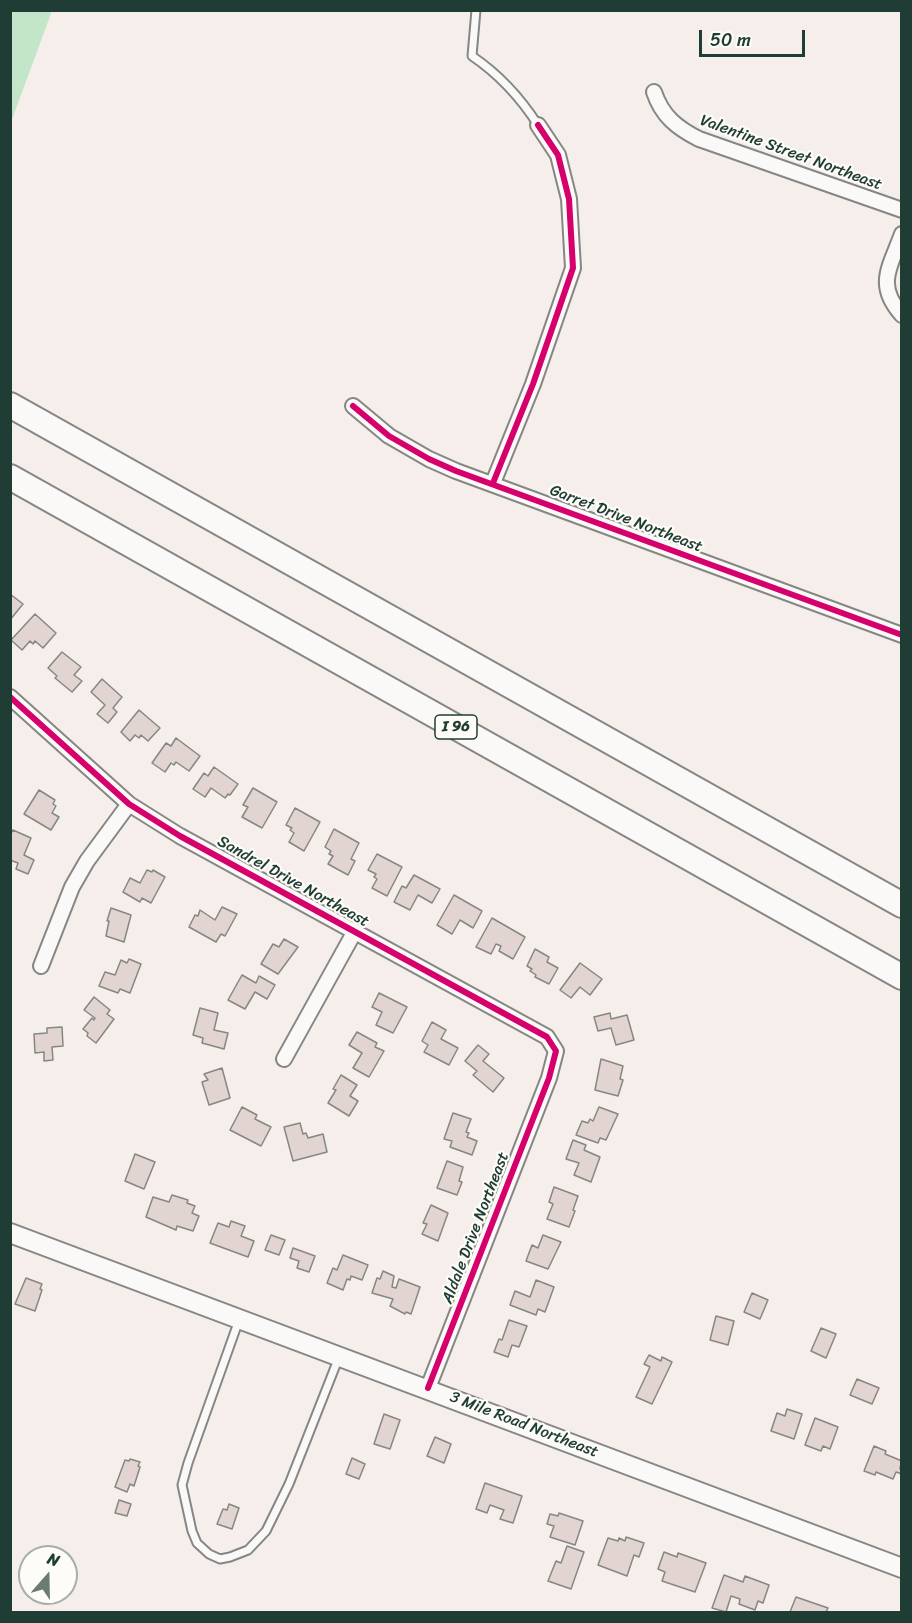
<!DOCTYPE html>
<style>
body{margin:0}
#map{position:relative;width:912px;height:1623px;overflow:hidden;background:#f5eeeb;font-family:Sriracha,sans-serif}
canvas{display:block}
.frame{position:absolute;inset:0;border:12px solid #1f3d34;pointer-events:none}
.north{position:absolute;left:18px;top:1545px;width:60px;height:60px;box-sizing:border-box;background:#fdfcf7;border:2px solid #a4b0a9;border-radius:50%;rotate:20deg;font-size:16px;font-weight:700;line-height:24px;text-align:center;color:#1f3d34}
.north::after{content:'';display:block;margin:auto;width:21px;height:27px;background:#6a7b74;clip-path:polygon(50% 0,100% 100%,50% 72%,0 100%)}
.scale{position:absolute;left:699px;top:30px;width:106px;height:27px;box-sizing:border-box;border:3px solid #1f3d34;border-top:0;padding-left:8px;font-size:18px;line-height:21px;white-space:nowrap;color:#1f3d34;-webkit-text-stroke:4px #fdfcf7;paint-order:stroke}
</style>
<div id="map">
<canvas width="912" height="1623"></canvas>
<div class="frame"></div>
<div class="north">N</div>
<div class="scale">50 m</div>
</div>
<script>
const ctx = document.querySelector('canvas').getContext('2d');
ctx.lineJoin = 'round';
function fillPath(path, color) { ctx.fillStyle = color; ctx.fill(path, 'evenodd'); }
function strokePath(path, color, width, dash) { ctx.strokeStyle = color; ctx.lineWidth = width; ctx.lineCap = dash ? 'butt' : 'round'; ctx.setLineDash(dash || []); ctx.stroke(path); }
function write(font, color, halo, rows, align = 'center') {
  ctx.font = font + ' Sriracha,sans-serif'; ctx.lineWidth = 4.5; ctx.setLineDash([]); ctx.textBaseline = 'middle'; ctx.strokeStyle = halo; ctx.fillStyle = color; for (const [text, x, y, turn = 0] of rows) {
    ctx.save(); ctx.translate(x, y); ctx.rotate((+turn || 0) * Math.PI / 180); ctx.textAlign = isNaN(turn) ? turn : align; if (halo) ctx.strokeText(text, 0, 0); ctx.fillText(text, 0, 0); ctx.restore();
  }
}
const green = new Path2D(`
 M11,10l41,1 -41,111 -1,-111z`);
const building = new Path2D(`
 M10,594l13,10 -13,16z
 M35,614l21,19 -13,15 -8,-7 -2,3 -3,-3 -8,9 -11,-10z
 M62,652l19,15 -7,8 8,6 -10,11 -17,-14 2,-2 -9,-8z
 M102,679l20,18 -9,11 4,4 -9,11 -11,-9 8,-9 -14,-13z
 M139,710l21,18 -12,13 -7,-6 -2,3 -4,-3 -5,6 -9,-9z
 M176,738l24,18 -11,15 -13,-9 -2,3 -3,-2 -6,9 -13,-9 14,-20 5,3z
 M214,767l24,17 -8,11 -2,-1 -3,4 -14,-10 -6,9 -12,-8 11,-16 4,3z
 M253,788l24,14 -15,26 -20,-11 6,-10 -5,-2z
 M39,790l16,10 -2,4 3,2 -4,7 7,4 -8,13 -27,-16z
 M295,808l25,14 -16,29 -15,-9 5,-9 -4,-3 2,-2 -6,-3z
 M334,829l25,14 -8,16 4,2 -7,14 -20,-11 5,-8 -4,-2 2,-3 -6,-4z
 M13,830l18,8 -7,17 10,5 -6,14 -12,-5 2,-6 -8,-3v-25z
 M377,854l25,13 -15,29 -15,-8 5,-9 -3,-2 2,-3 -8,-4z
 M147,870l5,2 1,-2 12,7 -14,26 -9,-5 -2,4 -17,-10 7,-14 10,5z
 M414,875l26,14 -8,14 -14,-8 -8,15 -16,-8 8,-16 4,2z
 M454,895l28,16 -9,17 -13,-8 -8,14 -15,-9z
 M222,907l15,7 -12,22 -4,-2 -5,8 -27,-15 6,-12 3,1 2,-6 15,10z
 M111,908l20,7 -7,27 -18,-6 3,-15h-2z
 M492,918l33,19 -12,22 -14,-8 2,-5 -5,-2 -5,10 -15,-7z
 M284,939l14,8 -20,27 -17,-10 12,-20 6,3z
 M535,949l14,8 -2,5 11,6 -9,16 -14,-7 1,-2 -6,-4 2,-2 -5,-3z
 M129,959l12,5 -11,29 -10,-4 -2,4 -19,-7 6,-14 10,3 6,-15 6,3z
 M580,963l22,16 -12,16 -10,-8 -9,11 -11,-8z
 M242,975l14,8 3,-7 16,9 -8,14 -12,-7 -10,17 -17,-9z
 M379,993l28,14 -14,26 -17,-8 6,-13 -10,-5z
 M94,997l16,13 -3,4 7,5 -18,24 -9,-7 1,-3 -5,-4 9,-11 2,2 1,-2 -11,-8z
 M200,1008l18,5 -4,17 14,3 -4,16 -22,-6 1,-5 -10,-3z
 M610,1013l1,6 16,-4 7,25 -18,5 -5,-17 -13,3 -4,-14z
 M432,1022l14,8 -5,9 17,9 -9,17 -25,-13 4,-7 -6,-4z
 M62,1027l1,19 -11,1 1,13 -9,1v-9l-9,1 -1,-19 13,-1v-5z
 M357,1032l20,11 -2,4 9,4 -15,26 -16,-9 9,-15 -13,-8z
 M478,1045l11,9 -6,7 21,17 -11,14 -20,-17 4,-4 -12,-10z
 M601,1059l22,7 -3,13 3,1 -5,16 -23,-6z
 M222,1068l8,30 -21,7 -7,-23 6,-2 -4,-6z
 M341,1075l16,10 -7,11 8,5 -9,15 -21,-13 8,-13 -3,-1z
 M242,1107l15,8 -2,4 16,8 -10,19 -31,-16z
 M599,1107l19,7 -12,26 -6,-2 -2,5 -22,-8 6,-14 6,2 2,-4 3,2z
 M453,1113l18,6 -5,13 3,1 -2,4 10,4 -5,14 -22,-8 2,-6 -8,-2z
 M300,1123l3,11 3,-1 2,5 15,-4 4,18 -34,9 -9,-34z
 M573,1140l13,5 -2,5 16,7 -9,25 -17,-7 5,-12 -13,-4z
 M135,1154l20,8 -11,27 -19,-8z
 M447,1161l16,6 -4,14 3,1 -5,13 -20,-7z
 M554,1187l24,9 -5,14 2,1 -6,16 -22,-8 6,-15 -4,-2z
 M172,1195l16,5 -1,3 8,3 -3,7 7,3 -6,15 -16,-5 -1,4 -30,-13 7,-20 16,5z
 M431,1205l17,8 -10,28 -16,-7 5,-10 -4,-1z
 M231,1221l14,5 -4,10 13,5 -6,16 -38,-14 8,-20 11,4z
 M271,1235l14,5 -6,15 -14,-5z
 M543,1235l18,7 -13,27 -22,-8 6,-16 6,3z
 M293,1248l22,8 -6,16 -12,-4 2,-7 -9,-3z
 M343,1255l25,10 -6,15 -11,-4 -1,4 -3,-1 -4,11 -16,-7 6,-15 4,2z
 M383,1271l11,5 -2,11 4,1 3,-9 21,8 -9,27 -5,-2 -1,2 -15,-8 3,-7 -21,-6 5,-15 3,1z
 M26,1278l16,6 -2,5 2,1 -7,21 -20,-7z
 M536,1280l18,7 -9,25 -7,-3 -2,6 -26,-10 5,-14 15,6z
 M752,1293l16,7 -8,19 -16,-7z
 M716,1316l18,5 -6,24 -18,-5z
 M509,1320l18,6 -8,21 -7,-2 -4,12 -14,-5 5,-13 3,1z
 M821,1328l15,6 -10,24 -15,-7z
 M649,1355l12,6 1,-4 10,5 -20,42 -16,-7 14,-30 -6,-3z
 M857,1379l22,9 -7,16 -22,-9z
 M787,1409l15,5 -8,25 -23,-8 6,-18 8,3z
 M384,1414l16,6 -10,29 -16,-5z
 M815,1418l23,9 -8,22 -7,-3 -2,5 -16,-6z
 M435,1437l16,7 -7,19 -17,-7z
 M874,1446l12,5 -1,3 17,7 -2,7 2,6 -6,-2 -3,7 -17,-7 -1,3 -11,-4z
 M352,1458l13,6 -6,15 -13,-5z
 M130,1459l10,3 -2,4 2,1 -6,19 -4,-2 -3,8 -12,-5 10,-27 4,1z
 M485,1483l37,13 -9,27 -13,-4 4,-9 -14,-5 -3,8 -11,-4z
 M119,1500l12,4 -4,12 -12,-3z
 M229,1504l10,4 -7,21 -15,-5 6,-15 4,1z
 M559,1513l24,8 -8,24 -25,-8 4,-11 -7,-2 3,-10 8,2z
 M626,1537l18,6 -5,14 -5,-2 -7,21 -29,-11 10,-27 10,3 1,-3 6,3z
 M567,1546l17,6 -13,37 -23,-8 8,-20 5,2z
 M664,1552l13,5 1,-4 28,10 -11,29 -33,-11 3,-9 -7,-3z
 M724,1575l19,7 2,-6 24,9 -6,18 -5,-2 -3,9 -16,-6 1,-5 -9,-3 -5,16 -14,-4z
 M796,1597l32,11 -2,4h-36z`);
const service = new Path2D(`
 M476,10l-4,46c28,19 48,41 66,69
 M239,1320l-51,143 -6,22 10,46 5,12 12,11 11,5 10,-2 18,-7 18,-19 23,-47 50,-127`);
const minor = new Path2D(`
 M654,92c8,24 23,36 45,47l203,71
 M902,234c-12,33 -27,51 0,81
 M353,406l36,30 40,23 27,12 446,164
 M493,483l40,-99 40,-116 -4,-69 -11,-44 -20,-30
 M10,697l119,107 51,32 367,201 9,14 -7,27 -121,310
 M41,966l31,-79 15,-26 42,-57
 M284,1059l71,-128`);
const secondary = new Path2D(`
 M10,1233l892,335`);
const motorway = new Path2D(`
 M10,405l892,500
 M10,477l892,500`);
const cycleway = new Path2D(`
 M353,406l36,30 40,23 27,12 446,164
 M493,483l40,-99 40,-116 -4,-69 -11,-44 -20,-30
 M10,697l119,107 51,32 367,201 9,14 -7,27 -121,310`);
const shields = [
 [456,727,42]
];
const shieldNames = [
 ["I 96",456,727]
];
const streetNames = [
 ["Valentine Street Northeast",791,153,20],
 ["Garret Drive Northeast",626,519,21],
 ["Sandrel Drive Northeast",293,882,29],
 ["Aldale Drive Northeast",476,1228,-69],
 ["3 Mile Road Northeast",524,1425,21]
];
fillPath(green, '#c4e6c8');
fillPath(building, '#e2d4d1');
strokePath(building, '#858784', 1.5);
strokePath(service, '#858784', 11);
strokePath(minor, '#858784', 18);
strokePath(secondary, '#858784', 22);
strokePath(motorway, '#858784', 28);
strokePath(service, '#faf9f7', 7);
strokePath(minor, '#faf9f7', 14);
strokePath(secondary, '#faf9f7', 18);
strokePath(motorway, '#faf9f7', 24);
strokePath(cycleway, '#d6006c', 6);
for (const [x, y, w] of shields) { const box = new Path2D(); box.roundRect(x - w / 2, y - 12, w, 24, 4.5); ctx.fillStyle = '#fdfcf7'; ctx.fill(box); strokePath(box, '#1f3d34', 1.5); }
write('bold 15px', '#1f3d34', null, shieldNames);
write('16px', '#1f3d34', '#fdfcf7', streetNames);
</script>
